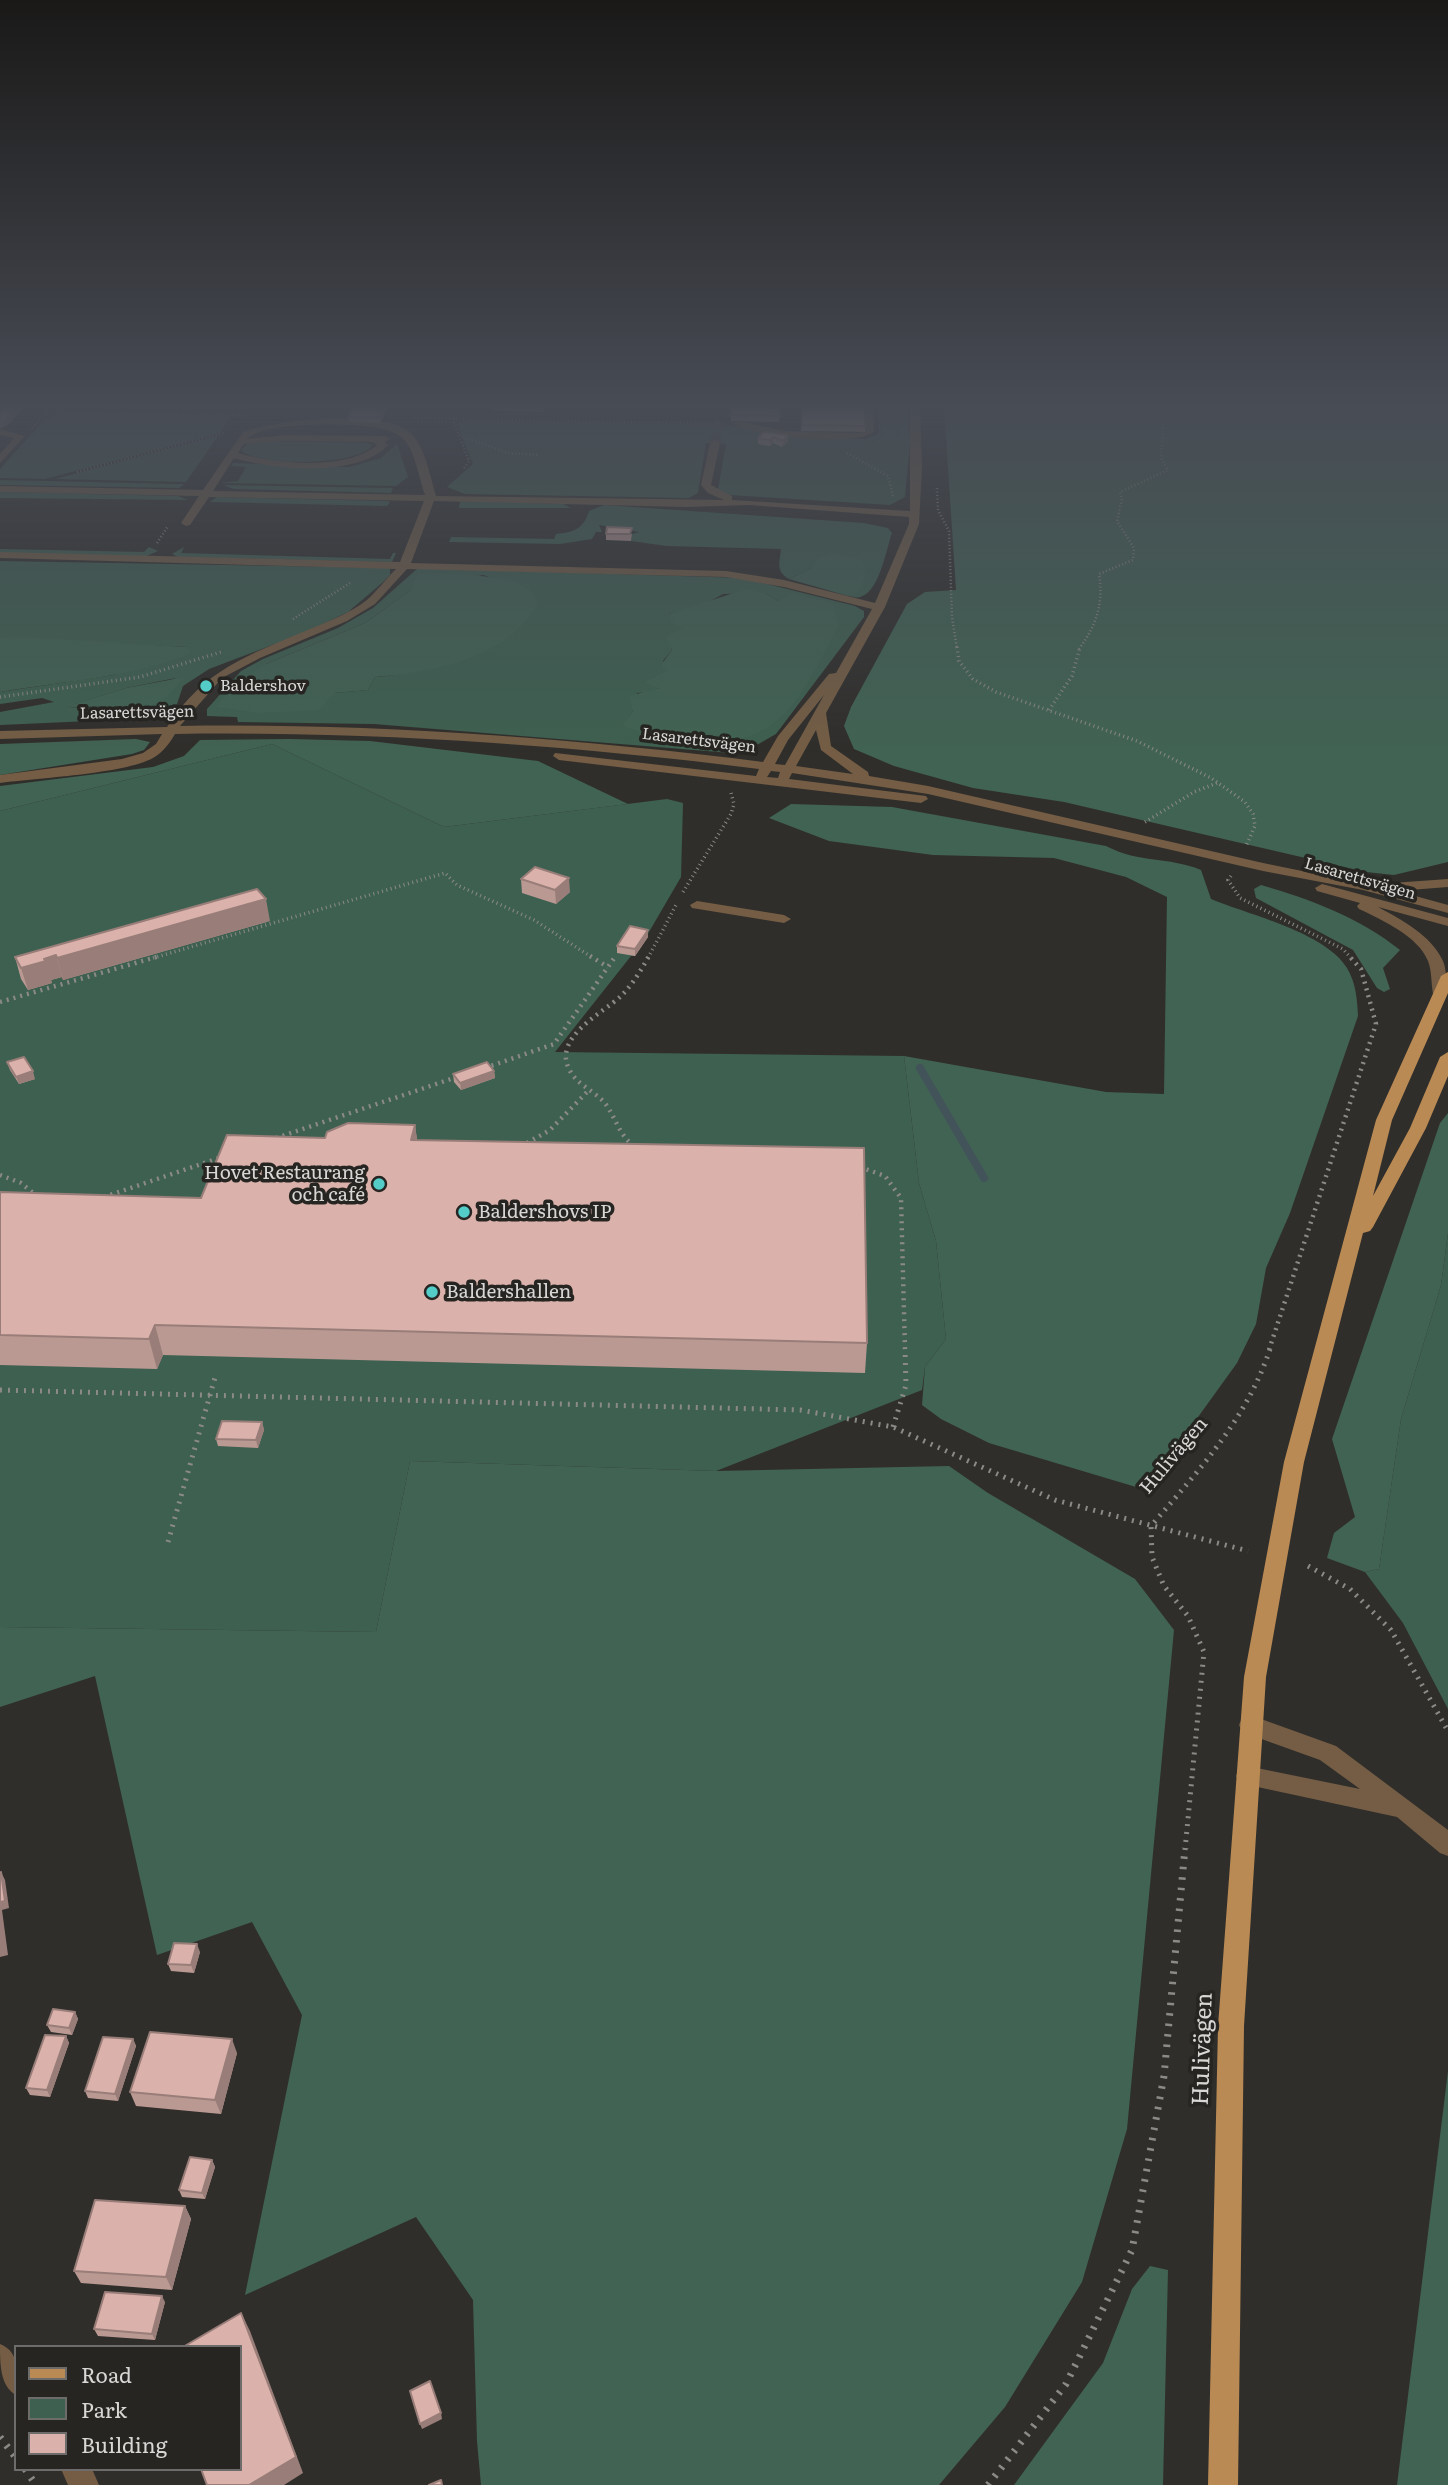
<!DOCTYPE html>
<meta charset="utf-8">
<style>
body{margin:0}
#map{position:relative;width:1448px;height:2485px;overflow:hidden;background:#302e2b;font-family:Literata,serif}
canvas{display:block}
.legend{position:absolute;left:14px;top:2345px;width:228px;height:126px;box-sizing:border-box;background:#262522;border:2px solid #6d6c6a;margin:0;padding:9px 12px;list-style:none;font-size:21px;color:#d8d7d5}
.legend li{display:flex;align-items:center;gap:14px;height:35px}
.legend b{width:35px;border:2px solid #6d6c6a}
</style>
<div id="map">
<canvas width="1448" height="2485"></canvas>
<ul class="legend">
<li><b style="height:9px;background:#b98a54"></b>Road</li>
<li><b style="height:19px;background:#3e6050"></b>Park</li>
<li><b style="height:19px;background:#dab2ab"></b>Building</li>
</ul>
</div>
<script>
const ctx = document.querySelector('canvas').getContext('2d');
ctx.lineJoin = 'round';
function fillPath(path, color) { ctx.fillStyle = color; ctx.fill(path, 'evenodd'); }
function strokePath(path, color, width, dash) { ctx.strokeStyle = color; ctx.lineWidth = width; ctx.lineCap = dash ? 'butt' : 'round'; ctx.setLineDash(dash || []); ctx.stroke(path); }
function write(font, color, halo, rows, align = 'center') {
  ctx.font = font + ' Literata,serif'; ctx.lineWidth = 7; ctx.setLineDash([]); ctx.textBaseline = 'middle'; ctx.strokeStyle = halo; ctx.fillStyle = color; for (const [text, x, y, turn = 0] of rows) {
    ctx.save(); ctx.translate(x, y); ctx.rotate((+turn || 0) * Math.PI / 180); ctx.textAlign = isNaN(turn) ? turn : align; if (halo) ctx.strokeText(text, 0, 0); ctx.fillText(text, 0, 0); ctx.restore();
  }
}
const green = new Path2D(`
 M877,405h5l-1,34 -29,6 45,1 1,-41h9l3,35 -5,57 -15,8 -161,-10 -11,-5 8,-46 -20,-1 -8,50 -9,5 -224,-4 -18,-7 26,-23 -16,-40 8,-4 262,5 35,6 3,5 101,3 13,-6z
 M64,413l167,3 -11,17 -175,46 -45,-1v-9l45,-50z
 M218,436l-32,46 -131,-3z
 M262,441l104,2 6,2c-12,21 -115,22 -131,5l7,-6z
 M397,444l11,33 -12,9 -176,-3 18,-2 8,-14 -15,-1 2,-3 116,4 32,-9z
 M0,480l179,4h5l-5,4 -179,-3z
 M223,485l170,3 -2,5 -157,-4z
 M0,492l178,4 10,4 -188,-2z
 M217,497l171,4 2,1 -3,4 -177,-4z
 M460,501l103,3 8,4h-112z
 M604,505l260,18 24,5 4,5c-7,19 -15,77 -45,62 -12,-5 -24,-19 -35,-27l-23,11c-14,-8 -9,-17 -8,-30l-114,-3 -36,-5 1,-7 7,-2 -40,-7 3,7h-6l-4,7 -32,5 -111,-2 2,-5 103,2 2,-5c19,-2 27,-5 33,-23z
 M149,547l9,4 -14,6 -144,-4v-4l144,3z
 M184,547l-3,6 209,6 3,-6h3l-4,9 -214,-5 -6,-3z
 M0,561l390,7v7l-8,8 -34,29 -44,21 -95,36 -26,17 -6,18 -15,11 -27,4 -135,6v-13l54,-10 -12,-4 -42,6v-12l114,-17 73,-28 -187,-9zM176,678l-79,30 -31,-1 60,-19z
 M418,568l325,10 112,28 9,5v6l-88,117 -28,16 -17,3 -357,-29 -136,-2 -1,-5 -30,-1v-7l34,-38 22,-12 75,-31 35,-20zM483,575l29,9 2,47c-42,30 -88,42 -139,46l-7,13 -34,3 -68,-29 99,-41 46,-33zM765,593l14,8 -114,138 -42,-13 10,-15 4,-18 15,-1 8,-5 -16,-5 24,-11 -5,-10 9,-11 -2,-7 11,-15 -12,-14 34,-9 20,-11z
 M272,744l172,83 223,-28 16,4 -2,74 -46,79h-4l-76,96 349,4 15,127 17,58 10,98 -21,28 -3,23 -206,81 -306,-10 -34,171 -376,-5v-816z
 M1448,1233v476l-45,-86 -38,-51 14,-3 22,-150 40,-134z`);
const forest = new Path2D(`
 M882,405h16l-1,41 -32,7 -13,-1 -3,-3 3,-4 29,-6z
 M944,405h504v457l-54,13 -28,-3 -302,-70 -91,-14 -79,-22 -40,-17 -10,-23 7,-19 56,-103 18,-12 31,-2z
 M832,554l29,5c8,12 4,21 -3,34l-10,3 -59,-17 23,-11 5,-9z
 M418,574c26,0 92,-1 110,15 4,3 7,10 10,14 -29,55 -106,70 -163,74l-7,13 -34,3 -15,17 -60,3 -43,-6 20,-24 30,-19 99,-41 46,-33z
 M746,589l19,4 14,8 14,-8 40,11 6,21c-13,24 -25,49 -40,71 -43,63 -115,52 -177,30l11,-15 -4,-15 30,-8 -16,-6 24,-11 -6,-6 11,-15 -6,-13 15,-9 -9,-5 -3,-9z
 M24,637l163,10 5,6c-61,25 -128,28 -192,39v-54z
 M185,677l-19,21 -16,8 -85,1 61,-19z
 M136,739l14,3 -6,8 -12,4 -132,21v-31z
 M290,739l80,2 168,20 90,43 -184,23 -172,-83 -272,67v-25l153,-19 31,-11 16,-16z
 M791,804l101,3 214,39c35,18 61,10 95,24l10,29c38,16 114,33 136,69 9,15 10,31 11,48l-68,197 -24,55 -10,56 -19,39 -70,97 -11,23 -20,4 -147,-44 -48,-24 -19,-14 3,-38 21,-28 -10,-98 -17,-58 -15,-127 202,36 58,2 3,-197 -41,-20 -72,-19 -121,-3 -104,-14 -60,-23z
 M1261,885c49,14 99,33 139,65l-17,18 7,21 -6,3 -7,-4 -24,-38 -97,-52 -2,-9z
 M1448,1113v120l-7,52 -40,134 -22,150 -14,3 -38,-14 7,-25 21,-16 -23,-78 108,-316z
 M410,1461l306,10 233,-5 39,27 147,86 39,51 -47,499 -45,153 -77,125 -66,78h-458l-4,-44 -4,-141 -57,-83 -171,78 57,-280 -50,-93 -95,33 -62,-279 -95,31v-80l376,5z
 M1448,2071v414h-51z
 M1150,2266l18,4 -5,215h-149l89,-122 29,-74z`);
const stream = new Path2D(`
 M920,1068l64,110`);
const minorTunnel = new Path2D(`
 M715,443l4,-22`);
const pathFar4 = new Path2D(`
 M414,418l306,6
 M453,419l16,42 -6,9
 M32,428l16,-16 196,3
 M459,435l49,18 31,2
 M847,453l41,23 5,20
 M77,472l147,-39
 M937,488l1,22 11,21 3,86 5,32
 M157,543l11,-17
 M293,619l57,-36
 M1079,649c17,-23 25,-46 20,-75l34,-14 1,-12 -17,-27 5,-22 -2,-7 48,-22 -7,-12 2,-32 -8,-21`);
const pathFar3 = new Path2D(`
 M957,647l2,14 14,18 23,13 141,49 74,37 34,24 8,12 2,12 -9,20
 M0,697l140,-20 81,-25
 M1049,710l23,-34 8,-29
 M1145,822l49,-30 23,-9
 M1231,876l-3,4 12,18 103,51 8,9
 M683,892l48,-78 3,-10 -3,-11
 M153,958l292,-85 12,12 77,35 59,38
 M648,958l29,-55`);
const pathFar2 = new Path2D(`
 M590,956l18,11
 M0,1002l160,-46
 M485,1068l69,-24 61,-87
 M276,1138l181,-61
 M527,1143l23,-13 39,-40
 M634,1146c-16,-12 -18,-29 -30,-44 -11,-12 -28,-18 -35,-33 -16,-32 34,-56 52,-73 12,-12 20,-26 28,-40
 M860,1167l25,9 16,22 4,152
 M0,1175l21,8 17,14
 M104,1197l118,-40
 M1269,1350l107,-326 -15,-55 -12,-13`);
const pathFar1 = new Path2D(`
 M0,1390l800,20 93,17 162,73 193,51
 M893,1427l13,-42 -1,-36
 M168,1542l48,-168
 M1308,1566l42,23 41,41 57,101
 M1185,1850l19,-198 -16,-36 -24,-30 -12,-29 -1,-31c47,-55 96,-107 119,-177`);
const path = new Path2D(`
 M0,2437l16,21
 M25,2469l11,16
 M988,2485l78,-101 66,-134 32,-174 21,-228`);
const minor = new Path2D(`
 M864,405h10v27c-20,15 -119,5 -141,-8l5,-3 47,10 74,2 5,-2z
 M910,405h10l2,62 -3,57 -34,83 -59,106 5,33 37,26 1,4 59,10 335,77 122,25 7,-5 56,-4v8l-51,4 51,14v8l-85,-23 -100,-19 -335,-77 -136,-21 -3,6 137,17 2,3 -7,4 -362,-43 -6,-4 2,-3 201,23 3,-7c-193,-24 -389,-38 -584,-35 -6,10 -12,18 -22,24 -29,16 -117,20 -153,25v-8l122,-16 21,-6 13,-9 6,-10 -162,5v-8l167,-4c37,-58 82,-72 143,-98 19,-8 40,-16 57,-29 10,-9 19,-21 29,-31l-396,-11v-6l400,10 24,-61 -215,-4 -19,28 -4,1 -5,-3 18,-27 -199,-4v-6l203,4 40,-58c34,-12 135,-23 165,-1 17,12 22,46 28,65l288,4 -16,-7 -7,-8 9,-42 5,-3 5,3 -9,42 21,11v4l178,11zM352,425c61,4 57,16 73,70l-212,-4 21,-33c40,12 124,20 154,-13l-3,-3 5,-3 -5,-3 -100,-1 -38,4c18,-17 80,-14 105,-14zM285,441l88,1 4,3c-29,26 -104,19 -139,8l6,-9zM434,501l253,6 62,-2 160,12v7l-34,79 -91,-23 -58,-9 -315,-8zM407,569l319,8 58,10 88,22 -36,64 -7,1 -51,62 -15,26c-193,-24 -389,-39 -583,-36l42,-48 38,-20 87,-37 28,-17zM824,695l-39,70 -10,-1 13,-24zM816,730l5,20 32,24 -57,-8zM771,771l9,1 -2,6 -11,-1z
 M0,429l25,7 -25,27v-9l14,-16 -14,-3z
 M1322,884l126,34v8l-70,-19c24,13 53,28 65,54 4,10 3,22 4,33l-2,3 -5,1 -7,-4c-2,-10 -1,-23 -5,-33 -10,-25 -46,-41 -69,-52l-2,-3 3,-3 -43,-12 -2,-3z
 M697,901l87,14 7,4 -7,4 -92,-15 -2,-3z
 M1250,1715l86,31 112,84v26l-8,-3 -43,-36 -158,-34 -3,-7 3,-7 8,-3 113,23 -40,-29 -78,-28 -3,-7 3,-7z
 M0,2344c22,9 16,31 16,51 -16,-9 -16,-31 -16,-51z
 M61,2469h31l7,16h-31z`);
const major = new Path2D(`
 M1448,972v21l-56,127 -19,76 37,-68 30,-71 8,-5v24l-22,52 -53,99 -3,4 -7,2 -59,229 -38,215 -22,349 -6,459h-30l10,-459 26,-349 40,-215 92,-342 65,-144z`);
const wall = new Path2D(`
 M354,405h35l-9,18 -31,-1 -1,-5z
 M494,405h51l-2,7 -48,-1z
 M780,405l-1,17 -48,-1v-6z
 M802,405l63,21v6l-64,-1z
 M788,435v6l-6,6 -9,-4 -3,3 -12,-2v-6z
 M606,534h26l-1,7 -25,-1z
 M521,879l49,13 -14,12 -34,-11z
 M270,921l-207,59 -1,-3 -11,3 1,3 -24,7 -7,-11 -6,-22z
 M648,930v7l-13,19 -18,-3v-7z
 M7,1062l28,17 -16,5 -9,-14z
 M494,1071l1,7 -34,12 -7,-8 -1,-8z
 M415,1125l2,15 450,203 -2,30 -702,-18 -6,14 -157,-4v-173l201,6 124,-60z
 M262,1422l2,8 -6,18 -40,-2 -2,-7z
 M200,1952l-6,21 -23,-2 -3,-7z
 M75,2012l3,7 -6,16 -21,-3 -4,-7z
 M66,2036l3,7 -19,54 -20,-2 -4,-7z
 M133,2039l3,7 -18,55 -30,-3 -3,-7z
 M237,2053l-16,61 -85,-8 -6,-14z
 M212,2160l3,7 -10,32 -23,-2 -3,-7z
 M185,2206l6,13 -19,71 -91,-7 -7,-12z
 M165,2302l-10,38 -57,-4 -4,-7z`);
const shadedWall = new Path2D(`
 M20,405h3l1,2 -15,17 -9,5v-6z
 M385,405h4l-9,18 -1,-6z
 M788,435v6l-6,6 1,-6z
 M773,437v6l-3,3v-6z
 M569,878l1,14 -14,12 -1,-14z
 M266,899l4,22 -207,59 -6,-22z
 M648,930v7l-13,19v-7z
 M56,955l6,22 -11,3 1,3 -24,7 -7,-22 23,-9z
 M33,1071l2,8 -16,5 -3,-7z
 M494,1071l1,7 -34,12 -1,-7z
 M415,1125l4,29 -8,-14z
 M155,1325l8,30 -6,14 -8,-30z
 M262,1422l2,8 -6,18 -2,-8z
 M1,1872l4,8 4,28 -7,2 6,45 -8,2v-55z
 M197,1944l3,8 -6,21 -3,-8z
 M75,2012l3,7 -6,16 -3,-7z
 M66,2036l3,7 -19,54 -3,-7z
 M133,2039l3,7 -18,55 -3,-7z
 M232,2039l5,14 -16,61 -6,-14z
 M212,2160l3,7 -10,32 -3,-6z
 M185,2206l6,13 -19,71 -6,-13z
 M162,2296l3,6 -10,38 -3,-6z
 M241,2313l9,18 53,142 -19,12h-35z
 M441,2413l1,6 -20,10 -2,-5z`);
const building = new Path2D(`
 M0,405h20l-13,13 -7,5z
 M354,405h31l-6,12h-31z
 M494,405h49v1z
 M732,405h48v11l-49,-1z
 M802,405h62l1,21 -63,-1z
 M764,432l24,3 -5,6 -10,-4 -3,3 -12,-2z
 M607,527l25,1 -2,6h-24z
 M535,867l34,11 -14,12 -34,-11z
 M257,889l9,10 -209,59 -1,-3 -12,4 2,2 -25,7 -6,-11z
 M630,926l18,4 -13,19 -18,-3z
 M24,1057l9,14 -17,6 -9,-15z
 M487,1062l7,9 -34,12 -7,-9z
 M348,1123l67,2 -4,15 453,8 3,195 -712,-18 -6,14 -149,-4v-143l201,6 26,-63 98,3 2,-6z
 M222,1421l40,1 -6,18 -40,-1z
 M1,1872l4,29 -5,1v-29z
 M174,1943l23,1 -6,21 -23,-1z
 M53,2009l22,3 -6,16 -22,-3z
 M150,2032l82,7 -17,61 -85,-8z
 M45,2035l21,1 -19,54 -21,-2z
 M103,2037l30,2 -18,55 -30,-3z
 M190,2157l22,3 -10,33 -23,-3z
 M95,2200l90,6 -19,71 -92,-6z
 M105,2292l57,4 -10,38 -58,-5z
 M241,2313l55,144 -47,28h-42l-6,-16h39v-122h-57z
 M430,2381l11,32 -21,11 -10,-33z
 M441,2480l1,5h-13z`);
const markers = [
 [206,686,7,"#54cdc9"],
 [379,1184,7,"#54cdc9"],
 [464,1212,7,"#54cdc9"],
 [432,1292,7,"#54cdc9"]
];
const farPoinames = [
 ["Baldershov",220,686]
];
const farStreetnames = [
 ["Lasarettsvägen",137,713,-1],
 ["Lasarettsvägen",699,741,7],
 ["Lasarettsvägen",1360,879,16]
];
const poiNames = [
 ["Hovet Restaurang",365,1173,"right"],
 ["och café",365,1195,"right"],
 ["Baldershovs IP",478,1212],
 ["Baldershallen",446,1292]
];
const streetNames = [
 ["Hulivägen",1174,1456,-50]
];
const nearStreetnames = [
 ["Hulivägen",1203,2049,-88]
];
fillPath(green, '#3e6050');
fillPath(forest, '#416353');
strokePath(stream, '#43535a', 8);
strokePath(minorTunnel, '#494744', 10, [10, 5]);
strokePath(pathFar4, '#8b8a87', 2.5, [1, 2.5]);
strokePath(pathFar3, '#8b8a87', 3.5, [1, 3.5]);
strokePath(pathFar2, '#8b8a87', 4.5, [2, 5]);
strokePath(pathFar1, '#8b8a87', 5, [2, 6]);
strokePath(path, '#8b8a87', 7, [2.5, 8]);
fillPath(minor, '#745d44');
fillPath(major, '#b98a54');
fillPath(wall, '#bb9993');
fillPath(shadedWall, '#997d78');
fillPath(building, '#dab2ab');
strokePath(building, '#997d78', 2);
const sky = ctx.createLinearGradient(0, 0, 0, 753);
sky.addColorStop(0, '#1a1918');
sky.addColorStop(0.54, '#484c55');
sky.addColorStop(1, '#484c5500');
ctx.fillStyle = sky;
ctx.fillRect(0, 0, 1448, 753);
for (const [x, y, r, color] of markers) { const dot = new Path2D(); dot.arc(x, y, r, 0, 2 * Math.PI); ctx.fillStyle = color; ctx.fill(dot); strokePath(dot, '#262522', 2.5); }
write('16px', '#d8d7d5', '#262522', farPoinames, 'left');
write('16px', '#d8d7d5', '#262522', farStreetnames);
write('19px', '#d8d7d5', '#262522', poiNames, 'left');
write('19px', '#d8d7d5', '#262522', streetNames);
write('23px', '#d8d7d5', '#262522', nearStreetnames);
</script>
